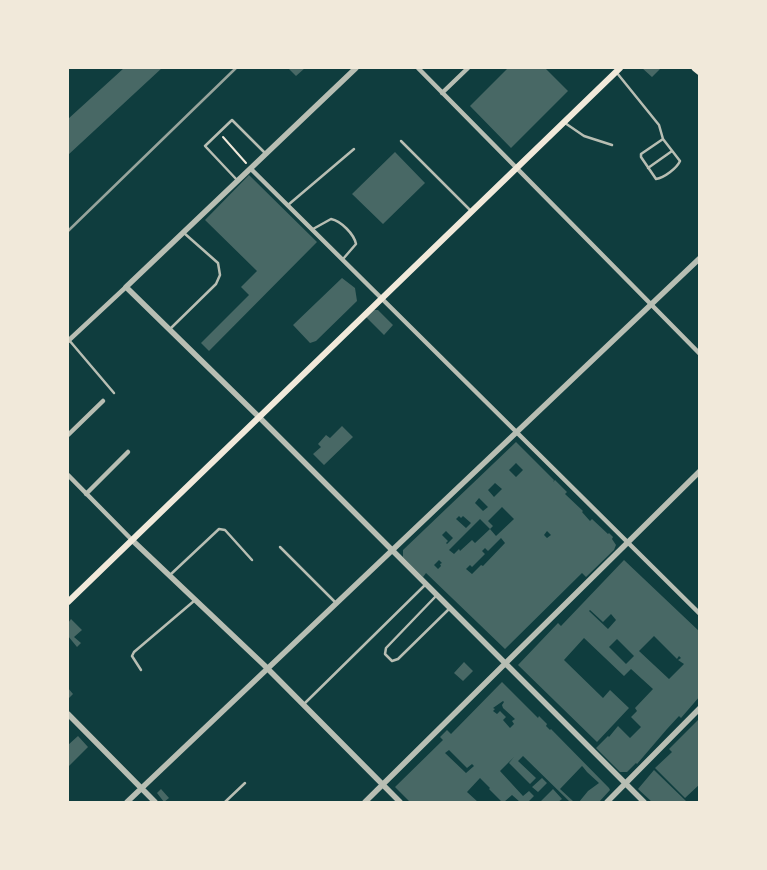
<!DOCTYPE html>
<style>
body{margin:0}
#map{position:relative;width:767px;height:870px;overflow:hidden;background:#0f3d3e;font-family:Cabin,sans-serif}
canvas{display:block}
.frame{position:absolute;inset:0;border:69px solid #f1e9da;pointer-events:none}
</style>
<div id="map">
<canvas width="767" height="870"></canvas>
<div class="frame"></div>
</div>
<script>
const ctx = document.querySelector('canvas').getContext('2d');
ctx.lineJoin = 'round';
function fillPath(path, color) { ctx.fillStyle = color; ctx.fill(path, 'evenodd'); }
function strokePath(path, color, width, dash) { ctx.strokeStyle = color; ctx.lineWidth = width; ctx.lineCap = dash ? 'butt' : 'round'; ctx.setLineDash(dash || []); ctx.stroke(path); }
const building = new Path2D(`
 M124,68h38l-94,87v-36z
 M288,68h17l-9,8z
 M508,68h37l23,23 -57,57 -41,-42z
 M642,68h19l-9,9z
 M395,152l30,31 -42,41 -31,-30z
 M249,175l68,67 -108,109 -8,-8 48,-48 -8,-8 16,-16 -52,-51z
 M342,278l13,10 2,13 -41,40 -6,2 -17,-18z
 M373,310h5l15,15 -9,10 -18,-18z
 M342,426l11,11 -29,28 -11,-11 8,-7 -3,-3 8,-9 4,3z
 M516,442l38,38 -1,2 2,-2 12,12 -2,2 18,17 -1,1 8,9 2,-2 16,15 1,-1 4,4 -1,2 4,6 -2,5 -28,27 -4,-4 -77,76 -79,-76 -3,4 -20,-20v-7zM516,463l7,7 -7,7 -7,-7zM495,483l7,6 -8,8 -6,-7zM479,498l9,9 -5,4 -8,-8zM502,507l12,12 -18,17 -6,-7 -15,14 -3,-3 -12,11 -1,-2 -5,5 -5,-4 31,-31 10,10 3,-3 -5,-5zM459,516l2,2 2,-2 8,7 -5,5 -10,-9zM446,531l7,7 -6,6 -1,-1 2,-2 -6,-6zM547,531l4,4 -4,3 -3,-3zM501,538l4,5 -22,23 -2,-1 -9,9 -6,-5 4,-4 2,2 13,-13 -3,-3 3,-3 3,3zM439,560l3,3 -2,1 1,2 -3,3 -4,-4z
 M624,560l76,72v64l-19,22 -2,-2 -12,13 -30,35 -1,-1 -9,9h-7l-24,-24 12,-12 1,1 9,-11 12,12 11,-11 -10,-10 6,-6 -2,-3 18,-19 -22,-20 -7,7 -40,-38 -20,22 39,38 7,-8 19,18 -32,34 -79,-77 40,-42 3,3zM590,610l13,12 8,-8 5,6 -8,9 -19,-18zM654,636l23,23 2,-3 2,2 -3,2 6,4 -15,15 -30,-28zM617,639l17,17 -8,8 -17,-17z
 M71,619l11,11 -8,7 7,6 -4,4 -9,-11v-13z
 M464,662l9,9 -10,10 -9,-8z
 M502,682l36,36 1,-2 8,8 -1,2 4,4 1,-1 58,59 1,2 -11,12h-20l9,-11 11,-8 -12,-11 -4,-5 -1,-1 -22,23 14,13h-4l-47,-46 -5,5 18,17 -6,6 -21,-21 5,-6 -14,14 23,25 6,-5 5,5 -6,6h-8l-8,-7 -8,7h-2l-13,-13 1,-1 -10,-10 -13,14 11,10h-68l-15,-15 48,-47 -3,-3 7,-7 4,4zM503,701l1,1 -2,3 1,3 12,11 -3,2 2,3 -4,4 -7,-8 3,-3 -6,-6 -3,3 -4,-3 2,-2 -2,-1zM449,750l18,18 5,-4 2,2 -8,7 -21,-20z
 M68,688l5,6 -5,5z
 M700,718v66l-15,14 -30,-30 17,-16 -3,-3z
 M78,736l10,11 -20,20v-22z
 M654,770l32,31 -2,1h-32l-14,-13z
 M542,778l5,5 -9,9 -6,-5z
 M161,789l8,9 -5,4 -7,-9z
 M553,789l9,10 -4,3h-18z`);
const path = new Path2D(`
 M223,137l23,26`);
const service = new Path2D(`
 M617,73l42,52 4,14 17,22c-3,7 -16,17 -24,18l-15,-22v-3l22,-15
 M565,123l19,13 28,9
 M401,141l70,70
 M648,168l24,-17
 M237,180l-32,-34 27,-26 33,33
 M288,205l66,-56
 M313,229l18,-10c10,2 23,15 25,25l-13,15
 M171,328l45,-44 4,-9 -2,-12 -34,-30
 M69,340l45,53
 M280,547l56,56
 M170,575l49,-46 6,1 27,30
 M436,596l-50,52 -1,6 7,7 6,-2 52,-51
 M141,670l-9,-14 2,-4 60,-51
 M304,704l121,-119
 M225,802l20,-19`);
const minor = new Path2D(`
 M418,68l282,286
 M442,93l26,-25
 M251,169l449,445
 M68,341l58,-54
 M68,435l35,-34
 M68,475l64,65
 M86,494l42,-42`);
const tertiary = new Path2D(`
 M356,68l-230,219 133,130 385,385
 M132,540l132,125 136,137
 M68,714l87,88
 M127,802l573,-544
 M365,802l335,-331
 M607,802l93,-94`);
const secondary = new Path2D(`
 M68,602l552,-534`);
const primary = new Path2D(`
 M695,68l5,4`);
const rail = new Path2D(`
 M68,231l168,-163`);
fillPath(building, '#486865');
strokePath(path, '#f1e9da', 2);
strokePath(service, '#b8beb3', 2.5);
strokePath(minor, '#b8beb3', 4.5);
strokePath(tertiary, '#b8beb3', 5.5);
strokePath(secondary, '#f1e9da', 6);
strokePath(primary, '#f1e9da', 7);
strokePath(rail, '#97a49c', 2.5);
</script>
